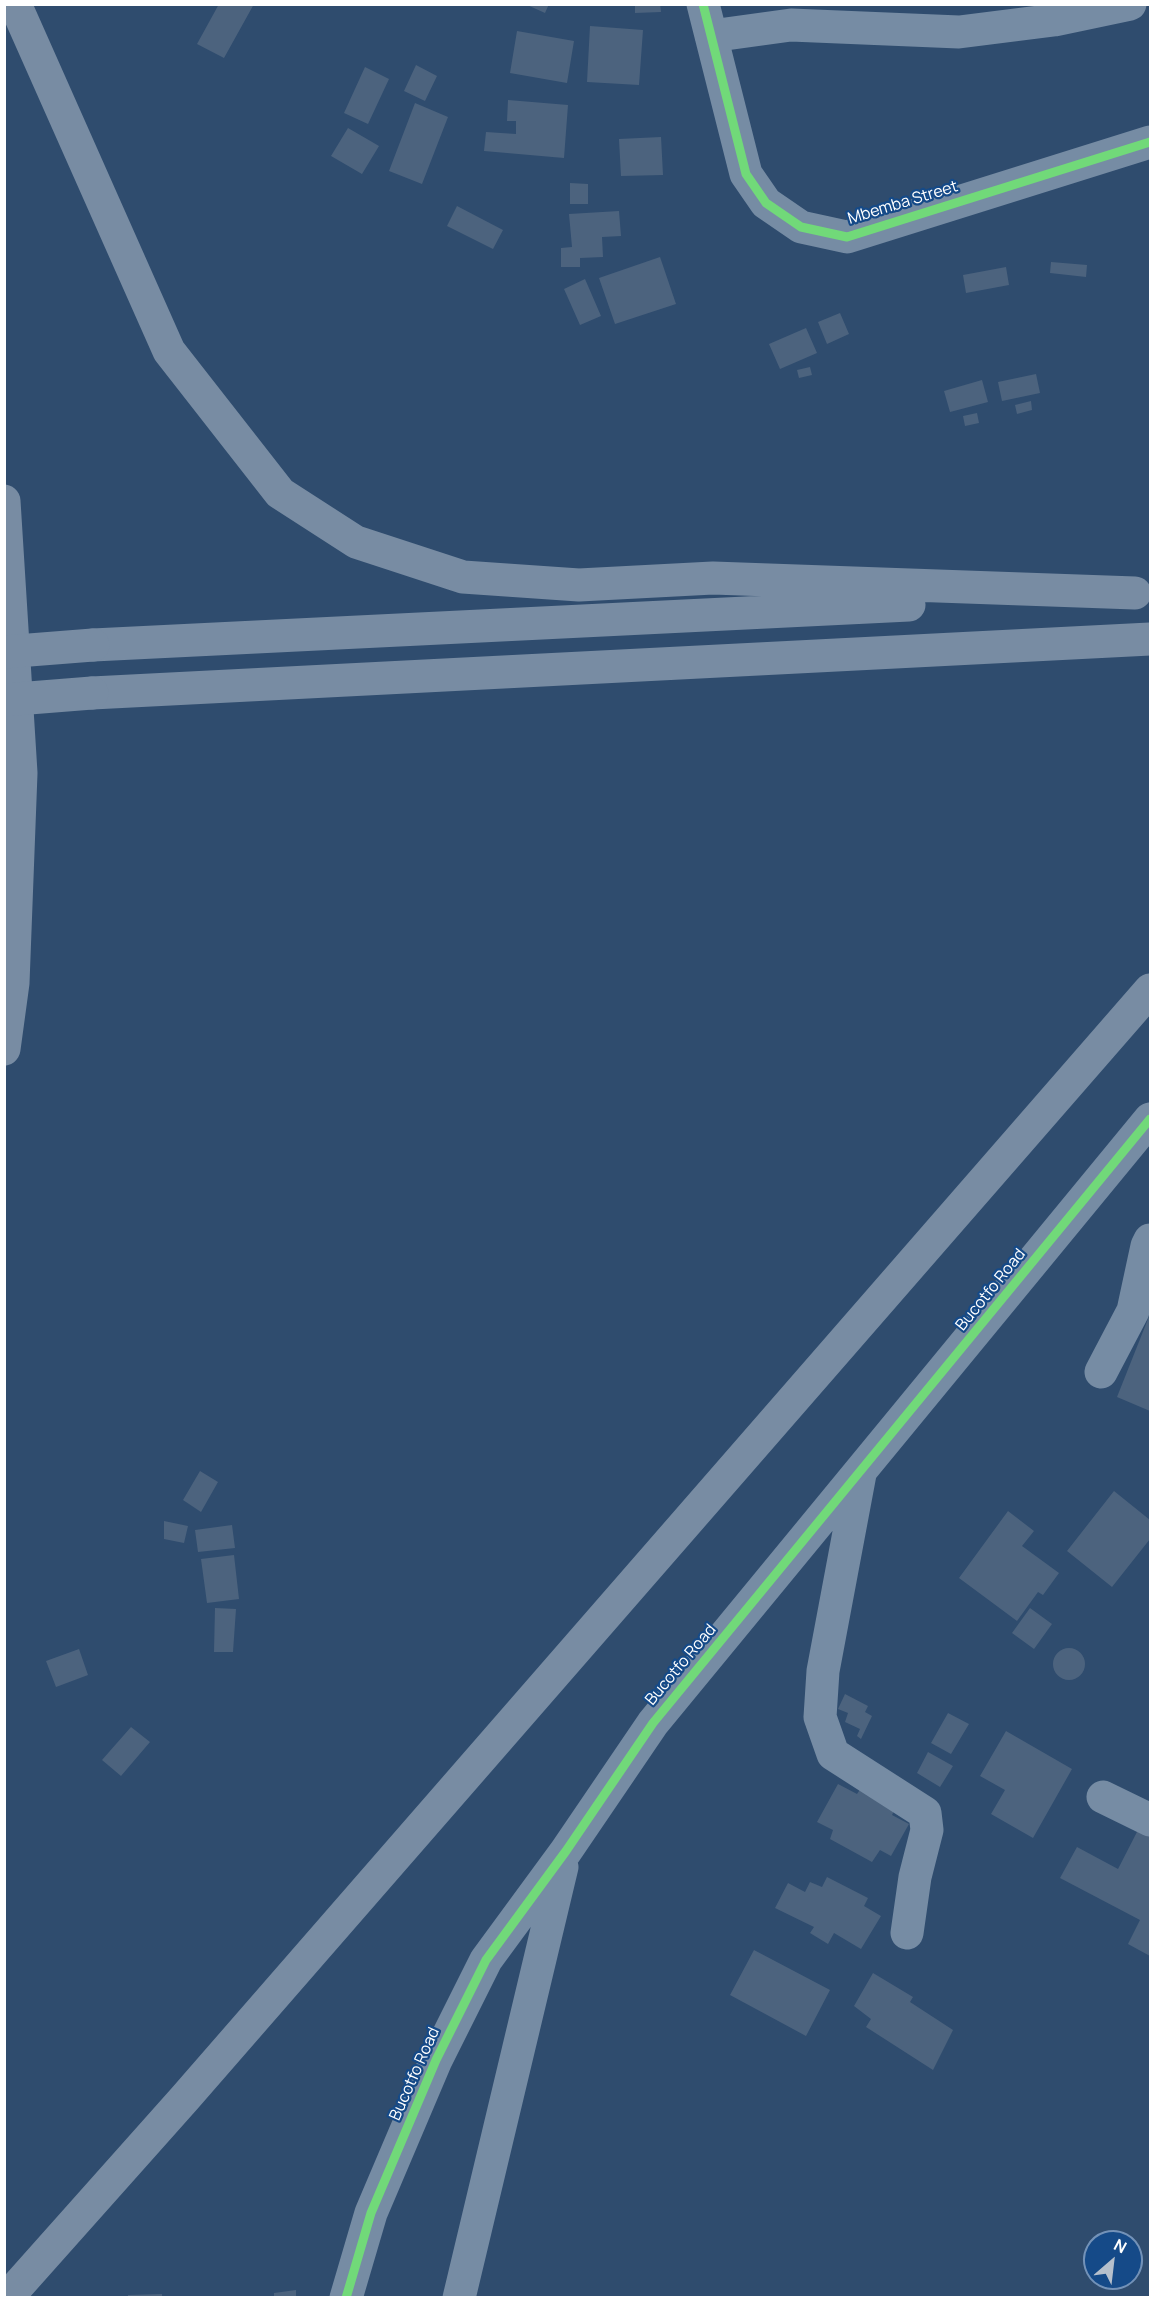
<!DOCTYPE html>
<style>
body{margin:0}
#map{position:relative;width:1155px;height:2302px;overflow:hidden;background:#2f4c6e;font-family:Manrope,sans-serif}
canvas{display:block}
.frame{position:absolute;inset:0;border:6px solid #fff;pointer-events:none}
.north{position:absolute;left:1083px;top:2230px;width:60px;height:60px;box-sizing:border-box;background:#154a88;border:2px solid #7392b8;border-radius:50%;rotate:28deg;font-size:16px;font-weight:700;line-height:24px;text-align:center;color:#fff}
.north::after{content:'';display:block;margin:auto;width:21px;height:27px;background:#b6c0cc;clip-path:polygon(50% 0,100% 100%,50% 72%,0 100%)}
</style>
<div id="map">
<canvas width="1155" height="2302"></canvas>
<div class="frame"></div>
<div class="north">N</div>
</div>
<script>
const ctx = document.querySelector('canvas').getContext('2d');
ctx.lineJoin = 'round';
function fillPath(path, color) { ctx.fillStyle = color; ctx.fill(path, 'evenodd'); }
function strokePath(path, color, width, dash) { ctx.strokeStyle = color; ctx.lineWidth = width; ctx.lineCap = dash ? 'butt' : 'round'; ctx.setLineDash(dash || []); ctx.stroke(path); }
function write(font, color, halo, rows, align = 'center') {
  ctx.font = font + ' Manrope,sans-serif'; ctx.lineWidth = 4.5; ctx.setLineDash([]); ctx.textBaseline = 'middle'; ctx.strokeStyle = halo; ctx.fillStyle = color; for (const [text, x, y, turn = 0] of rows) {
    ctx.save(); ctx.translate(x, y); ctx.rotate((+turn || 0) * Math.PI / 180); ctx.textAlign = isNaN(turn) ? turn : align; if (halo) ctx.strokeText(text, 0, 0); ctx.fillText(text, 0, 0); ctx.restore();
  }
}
const building = new Path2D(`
 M219,4h35l-30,54 -27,-14z
 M525,4h24l-4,9z
 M635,4h25l1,8 -26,1z
 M590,26l53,4 -4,55 -52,-3z
 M517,31l57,10 -7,42 -57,-10z
 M416,65l21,11 -12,25 -21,-10z
 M365,67l24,12 -21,45 -24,-11z
 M508,100l60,5 -4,53 -80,-7 2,-19 30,2v-13h-9z
 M415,103l33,14 -26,67 -33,-13z
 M348,128l31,18 -17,28 -31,-18z
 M661,137l2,38 -42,1 -2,-37z
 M570,183l18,1v20h-18z
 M457,206l46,24 -10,19 -46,-23z
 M619,211l2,25 -19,1 1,20 -23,1v9h-19v-19l11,-1 -3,-33z
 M660,257l16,47 -61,20 -16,-46z
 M1051,262l36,3 -1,12 -36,-4z
 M1006,267l3,18 -43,8 -3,-18z
 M585,279l16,37 -21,9 -16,-36z
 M840,313l9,21 -22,10 -9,-22z
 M806,328l11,25 -37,16 -11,-25z
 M810,367l2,8 -13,3 -2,-8z
 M1036,374l4,19 -38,8 -4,-19z
 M982,380l6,22 -38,10 -6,-21z
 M1031,401l1,9 -15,4 -2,-9z
 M977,413l2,10 -14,3 -2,-10z
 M1150,1314v97l-33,-14z
 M200,1471l18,11 -17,30 -18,-12z
 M1114,1491l36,29v19l-38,48 -45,-36z
 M1008,1511l26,20 -12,15 37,27 -16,22 -5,-3 -21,29 -58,-43z
 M164,1521l24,5 -4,17 -20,-4z
 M232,1525l3,23 -37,4 -3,-22z
 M234,1555l5,44 -32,4 -6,-44z
 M215,1608l21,1 -3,43h-19z
 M1030,1608l22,16 -18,25 -22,-16z
 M1053 1664a16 16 0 1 1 32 0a16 16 0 1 1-32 0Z
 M79,1649l9,26 -32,12 -10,-26z
 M845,1694l23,12 -3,6 7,4 -11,23 -4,-3 3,-7 -15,-7 3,-9 -10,-4z
 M948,1713l21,11 -18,30 -20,-11z
 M131,1727l19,15 -29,34 -19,-16z
 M1006,1731l66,38 -39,69 -42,-24 14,-24 -25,-14z
 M928,1752l25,14 -13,21 -23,-14z
 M838,1784l19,10 4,-6 35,19 -4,8 17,9 -18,32 -11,-6 -8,12 -42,-23 3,-9 -16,-8z
 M1138,1830l12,6v120l-22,-12 12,-24 -80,-42 17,-31 41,22z
 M827,1877l41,21 -4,8 17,10 -20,33 -27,-16 -6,11 -18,-11 4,-6 -39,-19 13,-25 17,9 5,-10 12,5z
 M754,1950l76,40 -24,46 -76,-41z
 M873,1973l40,24 -3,5 43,28 -20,40 -67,-43 5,-8 -17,-13z
 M296,2290v8h-22v-5z
 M162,2294v4h-34v-3z`);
const street = new Path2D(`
 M703,4l43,170 20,29 35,24 46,10 303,-95
 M711,36l80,-11 168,7 95,-12 76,-16
 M1101,1372l32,-61 14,-65 3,-6
 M860,1474l-37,197 -3,46 13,37 92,59 2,17 -12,47 -8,56
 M1103,1797l47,23
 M346,2298l25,-85 65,-153 50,-100 80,-109 87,-128 497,-604
 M459,2298l103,-431`);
const highway = new Path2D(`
 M15,4l154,347 111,142 76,49 107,35 116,8 134,-7 422,15
 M4,501l17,272 -8,210 -9,66
 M93,645l816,-40
 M92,693l1058,-54
 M4,2297l10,-7 171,-192 965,-1108`);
const highwayBridge = new Path2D(`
 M4,652l89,-7
 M4,700l88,-7`);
const cycleway = new Path2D(`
 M703,4l43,170 20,29 35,24 46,10 303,-95
 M346,2298l25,-85 65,-153 50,-100 80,-109 87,-128 497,-604`);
const streetNames = [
 ["Mbemba Street",903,203,-17],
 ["Bucotfo Road",991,1290,-51],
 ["Bucotfo Road",681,1665,-50],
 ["Bucotfo Road",415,2074,-66]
];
fillPath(building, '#4c637e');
strokePath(street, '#768ca4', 33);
strokePath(highway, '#788ca3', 33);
strokePath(highwayBridge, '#788ca3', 33);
strokePath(cycleway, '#71d979', 9);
write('16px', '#fff', '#154a88', streetNames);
</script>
